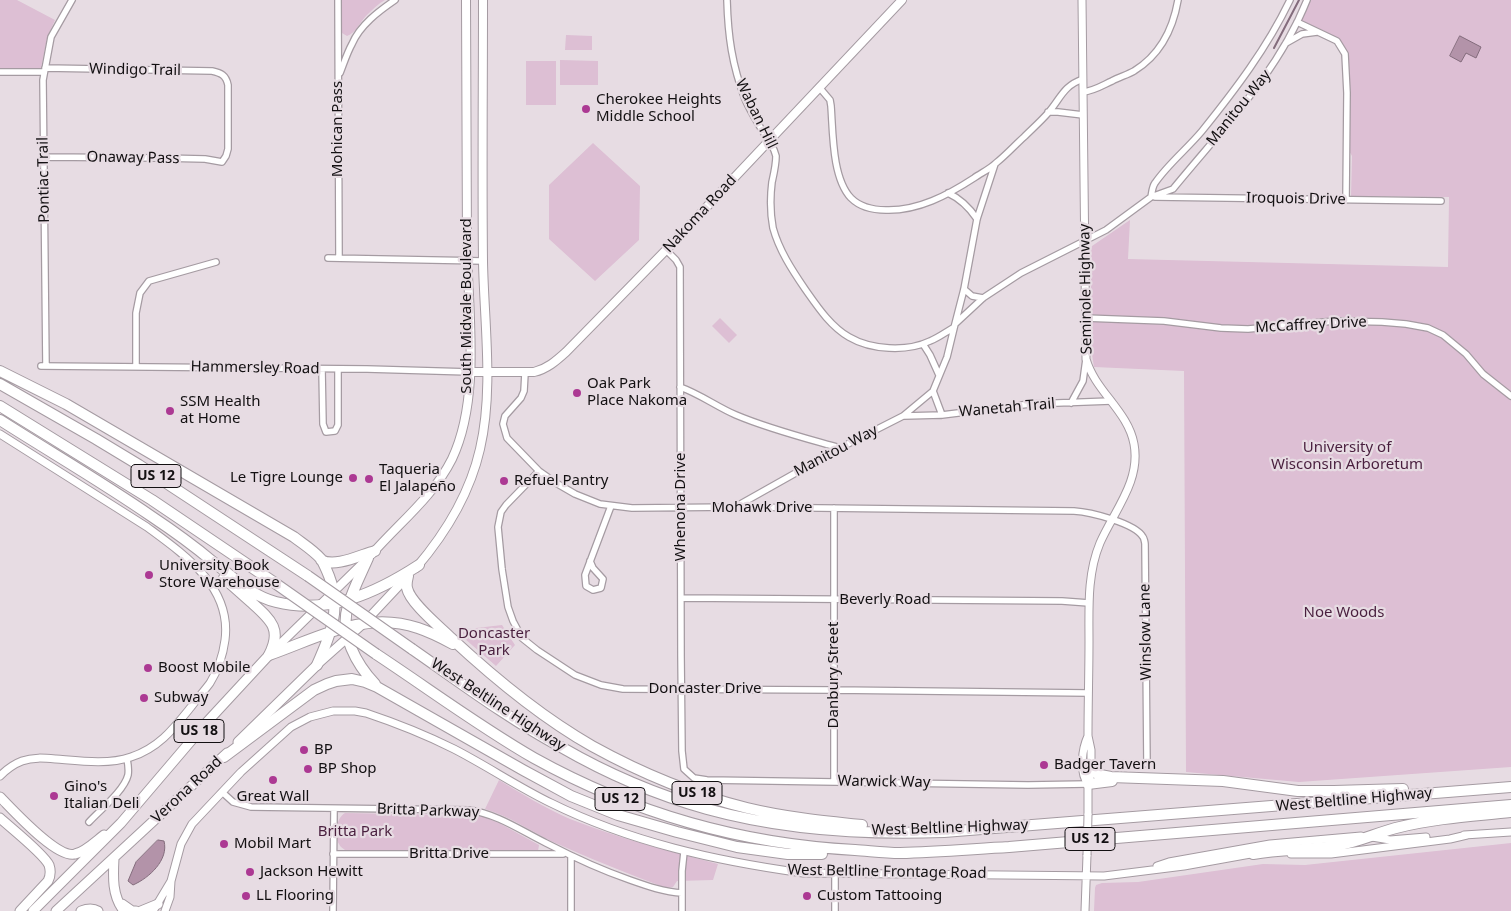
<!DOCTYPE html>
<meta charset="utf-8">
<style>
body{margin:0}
canvas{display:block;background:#e7dce3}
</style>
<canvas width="1511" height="911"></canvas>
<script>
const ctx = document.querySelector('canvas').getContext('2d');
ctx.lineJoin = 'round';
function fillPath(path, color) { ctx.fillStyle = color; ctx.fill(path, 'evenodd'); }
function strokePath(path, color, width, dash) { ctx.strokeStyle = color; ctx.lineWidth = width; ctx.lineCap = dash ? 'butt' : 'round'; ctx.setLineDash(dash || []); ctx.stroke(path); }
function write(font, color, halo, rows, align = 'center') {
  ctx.font = font + ' "Noto Sans",sans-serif'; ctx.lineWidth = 4.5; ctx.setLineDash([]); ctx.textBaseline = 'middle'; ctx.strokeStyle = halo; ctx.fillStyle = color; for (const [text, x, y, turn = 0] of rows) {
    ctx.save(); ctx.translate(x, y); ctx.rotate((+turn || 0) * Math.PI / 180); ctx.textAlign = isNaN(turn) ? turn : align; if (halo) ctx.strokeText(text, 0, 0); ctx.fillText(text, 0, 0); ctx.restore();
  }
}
const green = new Path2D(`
 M0,0h17l38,20 -8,18 -6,30 -41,1z
 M341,0h44c-7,4 -13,10 -19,16 -6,6 -10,17 -19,20l-5,-3z
 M1307,0h204v767l-212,15 -113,-10 -2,-401 -90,-4 -3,-19v-98l1,-4 38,-26 -2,39 320,8 1,-70 -98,-1 1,-40 -6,-11v-82l-9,-22 -40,-19z
 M566,35l26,1v14h-27z
 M560,60l38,1v24h-38z
 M526,61h30v44h-30z
 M593,143l47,43 -1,54 -44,41 -46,-42v-54z
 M720,318l17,17 -8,8 -17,-17z
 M502,625l13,20 -19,21 -39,-34 2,-2z
 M499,780c23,14 46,28 71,39 48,19 98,32 148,45l-5,16 -36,1 -4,6 -7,1c-40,-15 -77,-30 -115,-47 -22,-11 -42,-25 -66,-32z
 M345,813l114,2 25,2 15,6 40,22 -1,6 -193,-1c-2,-2 -5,-3 -6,-6 -5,-8 -3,-26 6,-31z
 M1511,843v68h-417l1,-23 1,-3 6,-2 36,-1 125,-18 42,1z`);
const water = new Path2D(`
 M1460,36l21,11 -5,11 -10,-5 -5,9 -11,-6z
 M158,840l6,1c5,19 -15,37 -31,44l-5,-4 8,-19z`);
const stream = new Path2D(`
 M1274,48l25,-48`);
const minor = new Path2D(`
 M338,0l1,258
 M727,0c1,36 5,65 18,99 7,17 20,35 29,51l2,6c0,9 -2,17 -4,26 -2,16 -2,30 1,46 6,22 19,42 32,61 12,17 25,37 44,48 22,13 58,15 81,4 8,-3 16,-9 23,-13
 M1297,22l40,19 8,13 2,39 -1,107
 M1286,43l16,-9 15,-2
 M0,72h44
 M340,73c4,-10 7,-20 12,-29 8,-19 27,-33 43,-44
 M819,87l11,13 1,6c2,26 1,72 20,92 9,9 23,12 35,12 32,1 62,-15 88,-32 7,-5 16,-9 22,-15 10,-8 19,-18 28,-26 8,-8 17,-16 24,-24 13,-15 15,-27 35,-34
 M1083,92c11,-1 20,-7 29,-11 7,-4 15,-6 22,-10 26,-16 39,-42 44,-71
 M1048,112h10l25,3
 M44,157l118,1 43,1 17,3 4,-6 2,-7v-64c-2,-10 -7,-12 -16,-14l-167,-3
 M948,193c13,6 21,14 29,26
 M1151,197c1,-4 1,-10 4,-14 13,-19 32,-34 47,-52 33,-41 65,-83 88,-131
 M1155,197l286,4
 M666,250l10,10 4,7 1,389 1,95 2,18 10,9 13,2 321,5 60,-1
 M328,258l155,3
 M964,289l8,7 11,2
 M1085,318l79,3 57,7 27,1 87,-8 47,1 24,2 22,4 15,7 23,19 17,20 28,22
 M955,324l9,-35 13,-70 18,-55
 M923,344l7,11 9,20
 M41,366l326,3 103,3
 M46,366l-3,-286 8,-43 21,-37
 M136,367v-54l4,-20 9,-12 67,-19
 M322,369l1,55 3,8 9,-1 3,-6v-56
 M525,373l-1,18 -3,7 -16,18 -2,8 4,14 32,33 17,12 19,11 25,10 32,4 103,-1 339,4c16,1 61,12 69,26 1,1 2,6 2,7l2,220
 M680,387c20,7 37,20 56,28 33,14 69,23 104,33
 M933,391l9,24
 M1071,403l12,-22 3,-22
 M904,416l38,-1 88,-11 81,-3
 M539,471l-33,34 -5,7 -3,15 4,42 6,38 5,14 9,17 15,12 38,25 26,10 22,4 210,1 255,3
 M737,506l103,-58 63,-32 30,-25 14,-34 8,-33 28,-26 38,-25 85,-43 45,-33 22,-8c49,-60 105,-116 134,-189
 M834,508v274
 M590,561l3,7 10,11 -2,9 -8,2 -7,-4 -1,-11 26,-69
 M681,598l381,3 27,2
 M222,792l11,10 18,5 218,3c28,4 51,20 77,33 27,14 55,27 84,37 17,6 34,12 52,13
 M89,822c11,-12 35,-31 39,-47 1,-6 0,-11 -1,-16
 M333,854h230
 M835,874v37
 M333,911l1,-102
 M571,911v-55
 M682,911v-40l2,-19`);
const tertiary = new Path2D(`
 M1082,0l4,359c9,32 42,52 48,85 7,37 -20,67 -34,99 -13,31 -11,65 -11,98 0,31 -1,63 -1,95l3,14v23l-3,11v31
 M0,434l147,93c38,28 85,60 78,113 -2,15 -7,30 -15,43 -6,8 -13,16 -19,24 -17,21 -32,41 -60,50 -23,8 -51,4 -75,2 -12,-1 -23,-2 -34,2 -8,3 -16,9 -22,15
 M1088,784c-9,-12 -6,-35 0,-48
 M1464,835l47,-3
 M1372,837l18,3 36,-3
 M1291,854h40l119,-15 17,-4
 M1157,866l12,-4 101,-18 91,-8
 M153,911l18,-30
 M165,911l5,-14 1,-16 10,-37 11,-20 49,-52 50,-45 19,-10 23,-6h22l11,2c30,10 60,22 88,36 33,17 64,38 97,54 79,39 165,58 252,70l301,3 80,-10 72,-13
 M1085,911l2,-56`);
const secondary = new Path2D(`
 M470,372h64c13,-3 22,-11 32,-20l100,-102 236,-250
 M372,554c27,-31 61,-57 80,-95 29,-61 16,-147 15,-213 -1,-82 -1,-164 -1,-246
 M416,568c29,-34 54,-75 64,-119 14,-60 4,-127 3,-188 -1,-87 0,-174 0,-261
 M272,652l92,-90
 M318,664l45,-40 45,-48`);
const trunk = new Path2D(`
 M238,742l79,-77
 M0,797c13,13 57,62 75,57 10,-2 21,-13 29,-19
 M0,818c11,10 44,36 49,47 2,6 2,10 -1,16l-28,30
 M114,858c-1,19 -2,38 10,53
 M122,904l10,7h4
 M33,911l88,-88 86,-101 62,-67
 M56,911l171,-158
 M81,911c5,-2 12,-3 17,0
 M141,911l17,-7`);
const motorway = new Path2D(`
 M0,371l66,33 228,133c9,7 19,13 27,22 3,5 6,12 8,17 13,33 1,60 -12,89
 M0,384l96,55 43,26 169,111
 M0,406l152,94 120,81
 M0,420c50,32 102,62 151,96 21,14 42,29 61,45 20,15 39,35 64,41 52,13 100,-9 143,-37
 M368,558c-7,16 -15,31 -20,48 -9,28 9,59 27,78
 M321,560c14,8 39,-5 54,-9
 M408,576c-1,4 -2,8 -1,12 3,15 33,39 44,50 43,40 90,79 141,108 47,26 102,49 155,62 37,9 76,13 115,17
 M224,578c9,8 18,16 27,24 19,17 32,27 18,53
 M412,649c49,34 97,70 149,98 45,26 96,48 146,62 76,21 159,26 237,23l567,-45
 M376,654c53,35 104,73 158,104 99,55 208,86 321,92 15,1 30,3 45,3 36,-1 73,-4 109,-6l502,-42
 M269,655c49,-17 95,-45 149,-27 12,4 24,10 35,16
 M224,757l90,-67 13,-6 9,-3 16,-2 13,3 12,5 146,83 48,26 47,19 59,17 60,15 51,7h34
 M1091,771l9,4 11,2 112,4 75,10h36l69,-2
 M1088,784l24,-3
 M1253,854c27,-5 54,-4 81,-8 23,-3 44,-14 66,-19 36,-9 74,-11 111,-15`);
const tertiaryBridge = new Path2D(`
 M1087,855l1,-40`);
const motorwayBridge = new Path2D(`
 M308,576l104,73
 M272,581l104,73`);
const markers = [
 [586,109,5,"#ac3993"],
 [577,393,5,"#ac3993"],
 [170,411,5,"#ac3993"],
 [353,478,5,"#ac3993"],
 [369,479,5,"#ac3993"],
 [504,481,5,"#ac3993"],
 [149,575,5,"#ac3993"],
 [148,668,5,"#ac3993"],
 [144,698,5,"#ac3993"],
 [304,750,5,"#ac3993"],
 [1044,765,5,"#ac3993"],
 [308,769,5,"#ac3993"],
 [273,780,5,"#ac3993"],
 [54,796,5,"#ac3993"],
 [224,844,5,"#ac3993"],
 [250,872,5,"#ac3993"],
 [246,896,5,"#ac3993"],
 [807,896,5,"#ac3993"]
];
const shields = [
 [156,476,50],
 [199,731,50],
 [697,793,50],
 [620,799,50],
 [1090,839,50]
];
const shieldNames = [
 ["US 12",156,476],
 ["US 18",199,731],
 ["US 18",697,793],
 ["US 12",620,799],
 ["US 12",1090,839]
];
const streetNames = [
 ["Windigo Trail",135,70,1],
 ["Manitou Way",1239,108,-51],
 ["Waban Hill",756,114,64],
 ["Mohican Pass",338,129,-90],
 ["Onaway Pass",133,158,1],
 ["Pontiac Trail",44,180,-91],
 ["Iroquois Drive",1296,199,1],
 ["Nakoma Road",700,214,-47],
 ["Seminole Highway",1086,289,-91],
 ["South Midvale Boulevard",467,306,-90],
 ["McCaffrey Drive",1311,325,-3],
 ["Hammersley Road",255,368,1],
 ["Wanetah Trail",1007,408,-5],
 ["Manitou Way",836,451,-28],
 ["Whenona Drive",681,507,-90],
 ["Mohawk Drive",762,508],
 ["Beverly Road",885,600],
 ["Winslow Lane",1146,632,-91],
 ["Danbury Street",834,675,-90],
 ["Doncaster Drive",705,689],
 ["West Beltline Highway",498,705,33],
 ["Warwick Way",884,782,1],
 ["Verona Road",187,790,-43],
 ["West Beltline Highway",1354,800,-5],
 ["Britta Parkway",428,811,2],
 ["West Beltline Highway",950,828,-2],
 ["Britta Drive",449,854],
 ["West Beltline Frontage Road",887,872,1]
];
const poiNames = [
 ["Cherokee Heights",596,100],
 ["Middle School",596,117],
 ["Oak Park",587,384],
 ["Place Nakoma",587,401],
 ["SSM Health",180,402],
 ["at Home",180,419],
 ["Taqueria",379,470],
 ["El Jalapeño",379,487],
 ["Le Tigre Lounge",343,478,"right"],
 ["Refuel Pantry",514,481],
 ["University Book",159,566],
 ["Store Warehouse",159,583],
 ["Boost Mobile",158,668],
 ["Subway",154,698],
 ["BP",314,750],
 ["Badger Tavern",1054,765],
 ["BP Shop",318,769],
 ["Gino's",64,787],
 ["Italian Deli",64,804],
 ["Great Wall",273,797,"center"],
 ["Mobil Mart",234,844],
 ["Jackson Hewitt",260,872],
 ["LL Flooring",256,896],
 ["Custom Tattooing",817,896]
];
const parkNames = [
 ["University of",1347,448],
 ["Wisconsin Arboretum",1347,465],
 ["Noe Woods",1344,613],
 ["Doncaster",494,634],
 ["Park",494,651],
 ["Britta Park",355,832]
];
fillPath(green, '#ddbfd4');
fillPath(water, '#b393a9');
strokePath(water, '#836c7c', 1);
strokePath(stream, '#836c7c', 2);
strokePath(minor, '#a59ba2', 8);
strokePath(tertiary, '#a59ba2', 9);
strokePath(secondary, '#a59ba2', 10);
strokePath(trunk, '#a59ba2', 11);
strokePath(motorway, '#a59ba2', 12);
strokePath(minor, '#fff', 5.5);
strokePath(tertiary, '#fff', 7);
strokePath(secondary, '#fff', 8);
strokePath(trunk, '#fff', 9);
strokePath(motorway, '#fff', 10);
strokePath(tertiaryBridge, '#a59ba2', 9, []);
strokePath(motorwayBridge, '#a59ba2', 12, []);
strokePath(tertiaryBridge, '#fff', 7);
strokePath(motorwayBridge, '#fff', 10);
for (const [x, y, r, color] of markers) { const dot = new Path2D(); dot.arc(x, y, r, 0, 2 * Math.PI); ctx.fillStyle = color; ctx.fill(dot); strokePath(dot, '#e7dce3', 2); }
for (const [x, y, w] of shields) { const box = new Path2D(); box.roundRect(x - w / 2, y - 11.5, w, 23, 4); ctx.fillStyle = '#e7dce3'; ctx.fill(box); strokePath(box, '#131012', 1); }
write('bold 14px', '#131012', null, shieldNames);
write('15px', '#131012', '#e7dce3', streetNames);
write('15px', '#131012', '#e7dce3', poiNames, 'left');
write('15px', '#491f3e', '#e7dce3', parkNames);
</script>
